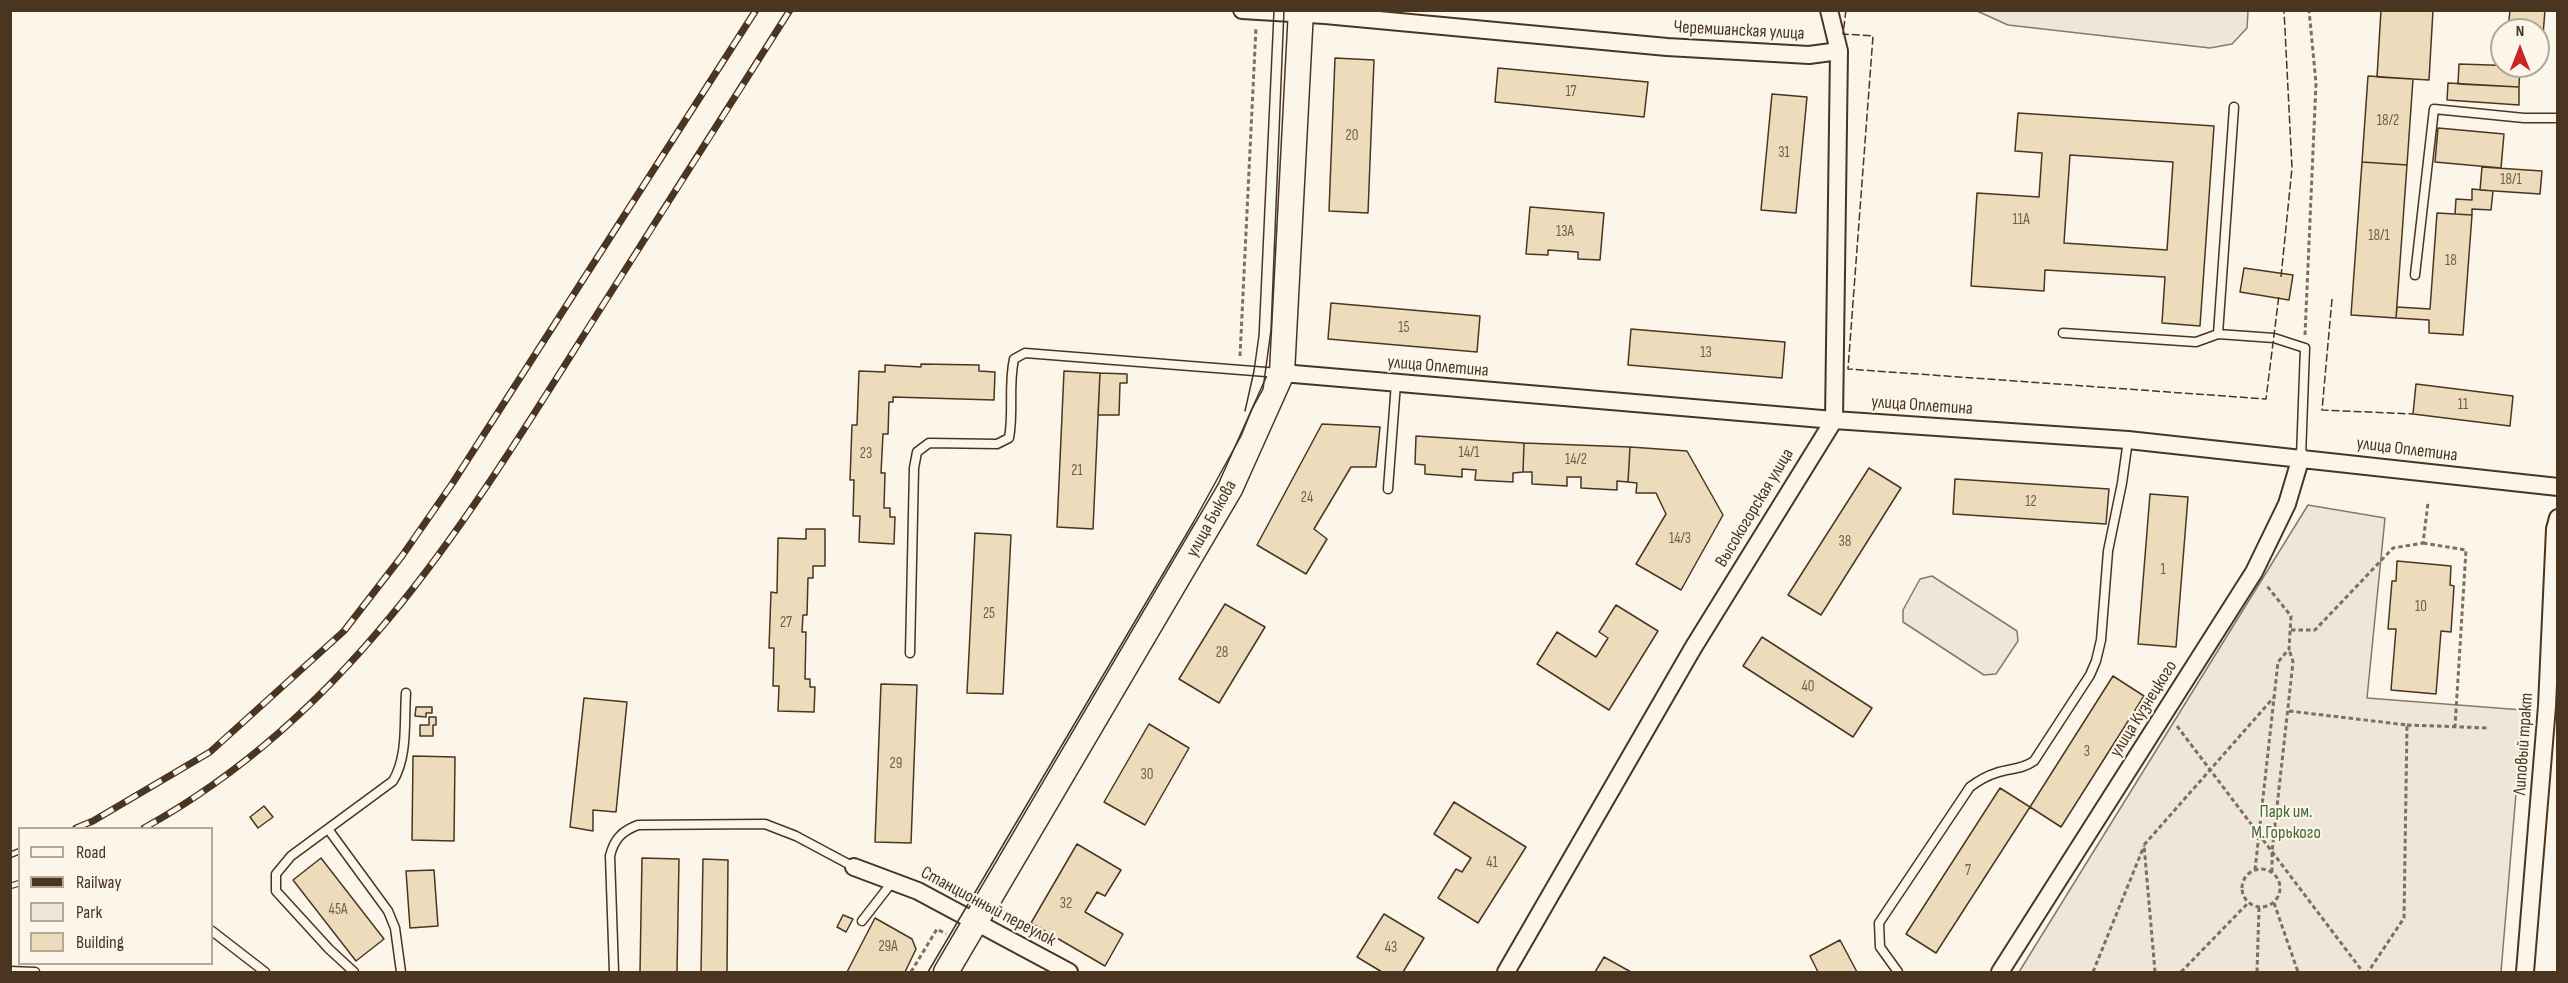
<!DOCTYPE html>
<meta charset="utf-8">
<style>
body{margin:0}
#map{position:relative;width:2568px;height:983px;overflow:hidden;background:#fbf6e9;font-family:"Sofia Sans Condensed",sans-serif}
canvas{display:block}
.frame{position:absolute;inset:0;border:12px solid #4a3520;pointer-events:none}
.legend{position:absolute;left:18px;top:827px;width:195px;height:138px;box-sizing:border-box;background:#fbf6e9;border:2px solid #b4a999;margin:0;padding:8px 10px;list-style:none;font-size:18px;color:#4a3520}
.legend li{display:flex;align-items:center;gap:12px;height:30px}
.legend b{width:30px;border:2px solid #b4a999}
.north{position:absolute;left:2490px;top:18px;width:60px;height:60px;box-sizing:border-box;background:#fbf6e9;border:2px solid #b4a999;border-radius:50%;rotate:0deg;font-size:16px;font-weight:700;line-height:24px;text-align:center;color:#4a3520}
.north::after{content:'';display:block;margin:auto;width:21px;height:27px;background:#c62828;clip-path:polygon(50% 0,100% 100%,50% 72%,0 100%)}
</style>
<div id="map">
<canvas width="2568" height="983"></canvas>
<div class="frame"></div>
<ul class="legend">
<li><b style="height:8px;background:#fbf6e9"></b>Road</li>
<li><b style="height:8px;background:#4a3520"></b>Railway</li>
<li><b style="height:16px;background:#ede6d9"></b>Park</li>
<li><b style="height:16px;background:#ecdcbc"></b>Building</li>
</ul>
<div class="north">N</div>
</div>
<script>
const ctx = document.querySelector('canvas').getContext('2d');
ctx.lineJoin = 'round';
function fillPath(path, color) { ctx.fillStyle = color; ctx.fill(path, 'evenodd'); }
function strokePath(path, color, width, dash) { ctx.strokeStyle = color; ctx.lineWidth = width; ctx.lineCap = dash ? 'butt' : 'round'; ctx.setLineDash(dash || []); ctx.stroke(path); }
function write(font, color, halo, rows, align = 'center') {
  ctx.font = font + ' "Sofia Sans Condensed",sans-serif'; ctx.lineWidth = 4.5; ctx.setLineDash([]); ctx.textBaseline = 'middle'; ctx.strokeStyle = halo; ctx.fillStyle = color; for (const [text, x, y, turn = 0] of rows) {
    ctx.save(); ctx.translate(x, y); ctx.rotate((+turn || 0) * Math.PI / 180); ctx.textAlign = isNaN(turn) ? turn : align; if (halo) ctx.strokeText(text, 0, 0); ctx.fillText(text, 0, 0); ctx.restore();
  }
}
const green = new Path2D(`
 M1977,11l271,-1v1l-1,17 -15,16 -22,4 -202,-23z
 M2308,505l77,13 -18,180 156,12 -22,262h-482z
 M1932,576l85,55 1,10 -22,33 -12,1 -81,-53v-12l17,-31z`);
const building = new Path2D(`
 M2381,10h52l-4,70 -52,-3z
 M2510,10h35l-3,38h-4v-18h-30z
 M1335,58l39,2 -6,153 -39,-2z
 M2459,64l61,2 -1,21 -61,-3z
 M1498,68l150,14 -4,35 -149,-15z
 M2368,76l45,3 -6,86 -45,-3z
 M2448,83l71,4v18l-72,-5z
 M1772,94l35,3 -11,116 -35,-3z
 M2018,113l196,13 -14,200 -38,-3 3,-46 -120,-7 -1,21 -73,-5 6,-93 62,4 3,-44 -27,-2zM2070,155l103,7 -6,88 -103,-7z
 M2438,128l66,6 -3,34 -66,-6z
 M2362,162l45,3 -11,153 -45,-3z
 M2482,167l60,4 -2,23 -60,-4z
 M2472,189l21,2 -2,19 -19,-1v6l-17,-1 1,-15 16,1z
 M1530,207l74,6 -4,47 -22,-1v-7l-30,-2v5l-22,-1z
 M2437,213l35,2 -9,120 -34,-2v-13l-33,-2 1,-11 33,2z
 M2244,268l49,7 -4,25 -49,-8z
 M1331,303l149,13 -3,36 -149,-13z
 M1631,329l154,13 -3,36 -154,-13z
 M921,364l58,1v6l16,1 -1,28 -101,-3v5h-4l-1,32h-5l-2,39h4l-1,35h6v9h5l-1,27 -35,-2 1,-26h-7l1,-36h-4l2,-55h5l2,-54 26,1v-7l36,2z
 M1064,371l36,2 -7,156 -36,-2z
 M1100,373l27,1v9h-7l-1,32h-21z
 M2416,384l97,12 -3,30 -97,-12z
 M1322,424l58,3 -4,40h-25l-37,62 13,10 -21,35 -49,-29z
 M1416,436l108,7 -1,29 -10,1v9l-38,-2 1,-10 -14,-1v8l-37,-3v-9l-10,-1z
 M1524,443l106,4 -2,35 -11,-1v9l-36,-2v-11h-14v9l-35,-2v-12h-9z
 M1630,447l57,4 36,64 -42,75 -45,-26 30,-50 -10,-21h-20l1,-10 -9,-1z
 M1869,468l32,20 -80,127 -33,-20z
 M1955,479l154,10 -3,35 -153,-10z
 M2150,494l38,3 -12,150 -38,-3z
 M806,529h19v37h-12v12h-5l-1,37h-4l-1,17h4l-1,47h5v8h5l-1,25 -36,-1 1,-25h-6l1,-38h-5l2,-56 6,1 1,-55 28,1z
 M975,533l36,2 -8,159 -36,-1z
 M2397,561l54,5 -1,19 4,1 -3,46 -10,-1 -5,63 -45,-4 5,-61h-8l4,-48h4z
 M1225,604l40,23 -46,76 -40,-24z
 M1616,605l42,26 -49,79 -72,-46 20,-32 39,25 12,-19 -9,-6z
 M1762,637l110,71 -19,29 -110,-71z
 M2113,676l31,20 -83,131 -31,-20z
 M881,684l36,1 -6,158 -36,-1z
 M584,698l43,4 -11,110 -23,-2v21l-23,-4z
 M416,707h16v6h-6v4l-11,-1z
 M429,717h7v8h-3v11h-13v-11h9z
 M1149,724l40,24 -44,77 -41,-23z
 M413,756l42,1 -1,84 -42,-1z
 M2000,788l30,19 -94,146 -30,-19z
 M1454,802l72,45 -48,76 -40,-25 18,-29 6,3 9,-14 -37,-24z
 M264,806l9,11 -15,11 -8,-11z
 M1077,844l44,26 -16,26 -8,-4 -12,20 38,22 -18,32 -74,-43z
 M321,858l63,81 -28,22 -63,-81z
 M642,858l37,1 -2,113h-37z
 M703,859l25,1 -1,112h-26z
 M434,870l4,56 -28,2 -4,-57z
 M1384,914l40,24 -21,34h-21l-25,-15z
 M843,915l10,4 -7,13 -9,-5z
 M875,918l37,21 4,10 -11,23h-58z
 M1840,940l17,32h-39l-8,-16z
 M1604,957l27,15h-36z`);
const path = new Path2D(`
 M2305,335l11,-252 -7,-73
 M1240,356l16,-329
 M2423,543l43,7 -11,177
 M2291,630h24l78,-82 30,-5 5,-40
 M2289,711l118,14 -3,193 -36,54
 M2407,725l82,3
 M2177,726l186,246
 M2242 888a19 19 0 1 1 38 0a19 19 0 1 1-38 0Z
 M2255,870l23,-208 11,-13 2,-33 -24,-30
 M2272,872v-20l21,-190 -4,-13
 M2274,903l24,69
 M911,972l26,-43 9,5
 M2093,972l51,-126
 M2155,972l-11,-127 131,-149
 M2181,972l67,-69
 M2257,972l2,-64`);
const lane = new Path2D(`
 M2415,275l19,-166 90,9h34
 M2063,333l133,9 22,-8 56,4 31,10 -4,109
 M2218,334l16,-227
 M1388,489l8,-106
 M910,653l4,-185 3,-16 12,-9 68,1 12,-6c5,-26 -1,-52 5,-79l11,-6 254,20
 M328,829l60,82 7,17 6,44
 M862,921l31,-40
 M212,931l53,41
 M10,971l25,1
 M354,972l-25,-23 -53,-58v-17l15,-18 102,-75c15,-25 11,-59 13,-88
 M614,972l-4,-116c4,-17 12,-25 28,-31l127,-1 31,12 58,31
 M1898,972l-18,-25 -1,-24 91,-136c8,-6 16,-11 26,-14 14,-5 25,-3 38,-12l56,-86 6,-14 5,-21 7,-89 14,-68 6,-43`);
const street = new Path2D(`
 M1242,10l83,5 342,32 142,8 30,-4
 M1282,373l552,47 294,20 430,47
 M854,867l64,24 151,81
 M1506,972l187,-324 141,-228 5,-369 -10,-41
 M2000,972l254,-400 33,-68 14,-47
 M2525,972l22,-266 8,-177 3,-11`);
const secondary = new Path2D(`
 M946,972l284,-483 52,-116 19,-363`);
const tram = new Path2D(`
 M1245,411l9,-40 5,-36 15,-325
 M928,972l265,-449 48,-87 11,-27 11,-20 8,-59 13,-320`);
const rail = new Path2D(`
 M76,828l17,-7 117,-69 134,-121 58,-75 50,-72 304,-474
 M144,828c202,-112 317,-298 436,-487 70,-110 140,-220 210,-331
 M10,855l10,-4
 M10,886l10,-3`);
const fence = new Path2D(`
 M1846,10l-3,24 30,2 -25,333 418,30 13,-104
 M2281,277l11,-109 -8,-158
 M2332,299l-10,111 91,4`);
const numberNames = [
 ["17",1571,92],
 ["18/2",2388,121],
 ["20",1352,136],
 ["31",1784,153],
 ["18/1",2511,180],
 ["11А",2021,220],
 ["13А",1565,232],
 ["18/1",2379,236],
 ["18",2451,261],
 ["15",1404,328],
 ["13",1706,353],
 ["11",2463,405],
 ["14/1",1469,453],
 ["23",866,454],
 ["14/2",1576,460],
 ["21",1077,471],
 ["24",1307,498],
 ["12",2031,502],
 ["14/3",1680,539],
 ["38",1845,542],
 ["1",2163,570],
 ["10",2421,607],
 ["25",989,614],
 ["27",786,623],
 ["28",1222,653],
 ["40",1808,687],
 ["3",2087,752],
 ["29",896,764],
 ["30",1147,775],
 ["41",1492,863],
 ["7",1968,871],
 ["32",1066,904],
 ["45А",338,910],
 ["29А",888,947],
 ["43",1391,948]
];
const streetNames = [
 ["Черемшанская улица",1739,31,3],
 ["улица Оплетина",1438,367,5],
 ["улица Оплетина",1922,406,4],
 ["улица Оплетина",2407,450,7],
 ["Высокогорская улица",1755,508,-59],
 ["улица Быкова",1212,519,-61],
 ["улица Кузнецкого",2144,709,-58],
 ["Липовый тракт",2524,744,-86],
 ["Станционный переулок",988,907,28]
];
const parkNames = [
 ["Парк им.",2286,812],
 ["М.Горького",2286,833]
];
fillPath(green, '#ede6d9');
strokePath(green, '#887966', 1.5);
fillPath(building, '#ecdcbc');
strokePath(building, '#4a3520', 1.5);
strokePath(lane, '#4a3520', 11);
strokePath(street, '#4a3520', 20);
strokePath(secondary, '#4a3520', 27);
strokePath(path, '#7f6f5c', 3, [4.5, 3]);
strokePath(lane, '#fbf6e9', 8);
strokePath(street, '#fbf6e9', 16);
strokePath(secondary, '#fbf6e9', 24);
strokePath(tram, '#4a3520', 1.5);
strokePath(rail, '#4a3520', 7);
strokePath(rail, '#fbf6e9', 4.5, [14]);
strokePath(fence, '#4a3520', 1.5, [8, 3]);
write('15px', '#725f47', null, numberNames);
write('18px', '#4a3520', '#fbf6e9', streetNames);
write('18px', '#436837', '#fbf6e9', parkNames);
</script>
